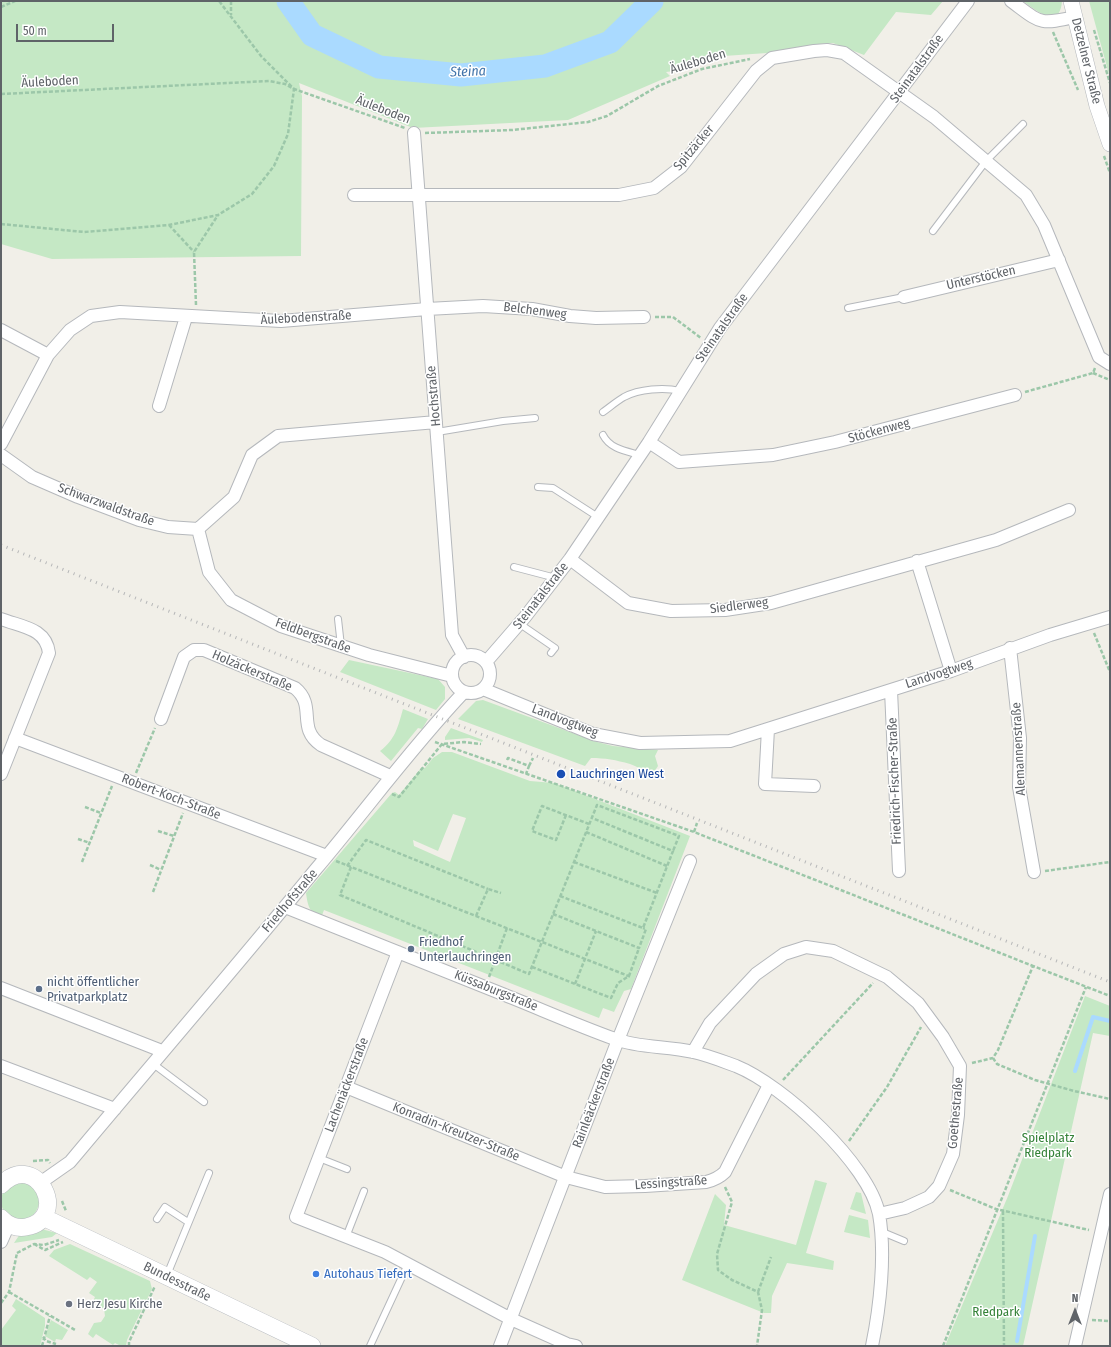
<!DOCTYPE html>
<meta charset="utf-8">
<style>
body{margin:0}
#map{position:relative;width:1111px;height:1347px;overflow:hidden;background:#f1efe8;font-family:"Fira Sans Condensed",sans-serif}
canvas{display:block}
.frame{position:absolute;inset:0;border:2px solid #5f6368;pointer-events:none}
.north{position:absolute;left:1055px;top:1291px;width:40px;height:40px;-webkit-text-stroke:3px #fff;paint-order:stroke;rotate:0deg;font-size:11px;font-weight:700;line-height:16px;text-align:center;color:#5f6368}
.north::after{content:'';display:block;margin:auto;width:14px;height:18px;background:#5f6368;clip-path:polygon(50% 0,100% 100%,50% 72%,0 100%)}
.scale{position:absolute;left:16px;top:24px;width:98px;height:18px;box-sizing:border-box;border:2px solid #5f6368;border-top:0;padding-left:5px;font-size:12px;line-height:14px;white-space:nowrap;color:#5f6368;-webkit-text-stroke:3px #fff;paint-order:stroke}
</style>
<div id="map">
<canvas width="1111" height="1347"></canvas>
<div class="frame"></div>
<div class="north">N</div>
<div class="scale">50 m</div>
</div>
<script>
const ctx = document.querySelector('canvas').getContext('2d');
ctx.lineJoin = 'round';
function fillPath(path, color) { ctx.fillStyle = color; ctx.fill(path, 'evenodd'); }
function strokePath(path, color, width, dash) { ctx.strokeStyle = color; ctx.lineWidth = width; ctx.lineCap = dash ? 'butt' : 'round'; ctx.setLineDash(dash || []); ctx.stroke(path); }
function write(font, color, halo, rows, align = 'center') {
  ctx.font = font + ' "Fira Sans Condensed",sans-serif'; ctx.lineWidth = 3; ctx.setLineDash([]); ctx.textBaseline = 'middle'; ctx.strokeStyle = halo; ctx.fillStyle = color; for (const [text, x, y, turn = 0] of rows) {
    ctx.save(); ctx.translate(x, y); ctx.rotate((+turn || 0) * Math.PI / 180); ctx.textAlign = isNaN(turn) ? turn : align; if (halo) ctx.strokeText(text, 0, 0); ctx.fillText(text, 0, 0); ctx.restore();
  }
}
const green = new Path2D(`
 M1,1h276l3,3 -2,-3h665l-12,14 -35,-3 -32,43 -31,-12 -13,1 -53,9 -43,3 -50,15 -8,1 4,4 -102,44 -155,8 -114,-45 3,13 -1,160 -249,3 -51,-15z
 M1023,1h39c-2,30 -27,9 -39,0z
 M1089,1h21v77z
 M349,660l89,19 7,8v12l-9,11 -96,-38z
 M483,700l114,42 16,4 45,4 -3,6 3,10 -4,6c-11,0 -15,-5 -24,-8 -14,-4 -25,-6 -39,-6l-6,8 -127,-47 18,-18z
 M403,709l25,10 -6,10 -4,-1 -27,33 -11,-10c15,-11 18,-24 23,-42z
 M451,728l32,12 -1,2 -13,-4 -24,2v-3z
 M442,752h10l78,29 24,2 136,53 -59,153 -7,2 -10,21 -11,-4 -4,10 -275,-108 -3,8c-12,-7 -13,-11 -15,-25l86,-100 3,-1 4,3 23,-28 3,1 8,-10zM453,814l13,4 -16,44 -36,-16 -1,-6 25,11z
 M1085,996l25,10v30l-17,-3 -70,313h-78l63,-150z
 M815,1180l12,3 -21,70 28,8 -1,9 -46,-7 -15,33 -1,17h-7l-82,-33 33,-86 11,11 -2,20 72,20z
 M1 1201a19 19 0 1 1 38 0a19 19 0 1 1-38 0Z
 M856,1192l5,1 5,21 -16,-5z
 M849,1215l19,5 2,18 -26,-6z
 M41,1229l16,4 -5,4 -38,6 6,-9z
 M70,1244l80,37 2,8 -25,51 -1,6h-5l-6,-3 -2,2 -17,-11 -3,4 -5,-4 6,-11 7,-1 4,-6 -1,-7 -11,-8 2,-4 -6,-4 8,-11 -7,-5 -3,3 -38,-24 5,-6z
 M16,1299l29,19v8l-5,20h-39v-16l15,-20 -4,-4z
 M51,1320l17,10 -6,10 -6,-1 -1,3 -10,-6z`);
const stream = new Path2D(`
 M1075,1071l18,-54 17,4
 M1017,1341l18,-105`);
const river = new Path2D(`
 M288,1l24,34 67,32 82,8 84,-9 65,-24 42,-41`);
const path = new Path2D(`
 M231,1v14
 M1,7l14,-6
 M1094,30l16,53
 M1053,32l25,58
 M1,94l268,-13 16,3 9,5 111,39
 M425,133l87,-3 76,-8 19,-6 51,-30 44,-17 48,-10
 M1104,156l6,17
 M1,224l83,8 85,-7 49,-10 34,-21 22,-28 14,-32 6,-45 -33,-33 -42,-55
 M169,225l25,27
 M196,305l-2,-53 24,-37
 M655,317h18l28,21
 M1093,373l17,7
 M1025,392l68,-19 2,-5
 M1094,633l16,39
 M435,742l259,90 339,134
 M507,760l1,-2 21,8 -3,8
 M529,766l4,-8
 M136,773l19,-45
 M392,794l7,3 43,-53 22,-2 17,2
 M85,807l16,6
 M566,815l-10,25 -24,-9 10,-25 47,18
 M158,831l16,5
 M586,832l81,34
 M694,832l3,-9
 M78,839l12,4
 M336,861l295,116
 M82,862l30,-76
 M574,862l83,31
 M150,865l11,5
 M347,866l19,-26 122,49
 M351,867l-11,28 189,79 68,-169 82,31 -6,15
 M1045,871l65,-9
 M153,892l30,-79
 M560,896l83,32 30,-77 -81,-33
 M553,914l86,34 7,-19 -3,-1
 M476,916l12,-27 13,4
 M532,967l79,31 7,-15 11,-7 10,-28
 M489,977l18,-49
 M575,984l21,-53
 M993,1058l4,6 38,16 39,11 36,8
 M972,1063l21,-5 5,-8 35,-84 77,30
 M783,1080l90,-97
 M849,1141l38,-54 34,-60
 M33,1161l15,-1 2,3
 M725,1187l7,15 -15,52 1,16 14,10 26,12 4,18 -5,36
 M950,1190l46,19 93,21
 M62,1201l4,10
 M1003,1211l1,135
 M34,1244l11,6 18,-8
 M17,1253l17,-9 10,1 15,-5
 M9,1292l66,38
 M758,1292l13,-35
 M1,1303l8,-11 8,-39
 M1092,1320l18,1
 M43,1337l3,4 10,3
 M42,1346l8,-30
 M129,1346v-4l26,-56
 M943,1346l143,-359`);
const service = new Path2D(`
 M933,231l53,-70 37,-37
 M848,308l56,-11
 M603,412c7,-5 14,-11 21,-15 15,-8 40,-10 56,-6
 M437,432l66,-11 32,-3
 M603,435c7,14 23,16 37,20
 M538,487l15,1 45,29
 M514,567l42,11
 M338,619l3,27
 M520,624l35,24 -4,5
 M152,1063l52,39
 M319,1158l28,11
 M157,1219l8,-12 23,15
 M880,1231l24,10
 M346,1237l18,-46
 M167,1275l42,-102
 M370,1346l38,-82`);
const minor = new Path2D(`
 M1011,1c30,22 27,24 64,16
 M414,133l38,502 12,22
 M354,195h265l35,-7 27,-21 75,-96 16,-13 42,-7 13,-1 17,3 90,64 92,78 18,30 55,132 11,7
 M904,297l155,-37
 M1,330l47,25
 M159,406l27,-89
 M649,442l30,20 94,-7 62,-13 180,-47
 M1,444l47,-89 22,-25 21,-14 29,-4 161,9 146,-12 56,-3 49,3 38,7 26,2 48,-1
 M1,455l31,22 46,20 61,23 29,7 30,2 36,-32 18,-42 26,-19 158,-14
 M198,529l11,43 22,28 50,26 88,29 83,21
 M570,559l58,44 43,8 54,-1 46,-7 225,-63 73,-30
 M917,561l34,110
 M1,619c21,8 45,9 48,34l-48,121
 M1010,648l10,90 -1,49 15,85
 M452 674a19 19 0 1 1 38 0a19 19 0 1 1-38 0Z
 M486,662l39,-45 45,-58 79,-117 71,-114 248,-327
 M483,689l110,45 47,9 90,-2 221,-70 99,-36 60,-18
 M891,690l8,181
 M161,719l23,-62 10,-7h10l91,38c22,18 1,40 26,57l69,31
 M768,729l-3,55 49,2
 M15,738l312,118
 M285,907c72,29 144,57 215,86 38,15 76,32 115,46 24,9 53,7 78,13 14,3 29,9 43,14 47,19 133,98 143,148 7,40 1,93 -7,132
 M398,952l-102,265 89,35 126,67 56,25 9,2
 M1,988l161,63
 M693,1052l17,-29 46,-49 28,-20 22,-7 27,4 54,26 31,26 25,34 17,29 -2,49 -5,39 -14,32 -10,11 -24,11 -26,6
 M1,1066l114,43
 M346,1087l220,90 39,10 40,-1 61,-4c8,-2 13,-4 19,-10l44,-87
 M40,1183l30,-21c82,-98 165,-194 246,-293 50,-59 95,-121 148,-177
 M1,1242l8,-18
 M500,1346l118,-306 72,-179
 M1075,1346l35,-152`);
const tertiary = new Path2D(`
 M1071,1l26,105 13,38`);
const secondary = new Path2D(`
 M1,1185c36,-37 70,34 25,42 -9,2 -19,-2 -25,-9
 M43,1217l269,129`);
const rail = new Path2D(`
 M1,545l1109,437`);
const markers = [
 [561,774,5,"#1a4fb4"],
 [411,949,4,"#5c6f8a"],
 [39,989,4,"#5c6f8a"],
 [316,1274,4,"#3f7fe0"],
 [69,1304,4,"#6b7280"]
];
const streetNames = [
 ["Detzelner Straße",1086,61,76],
 ["Äuleboden",698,62,-17],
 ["Steinatalstraße",917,69,-54],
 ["Äuleboden",50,82,-3],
 ["Äuleboden",383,110,21],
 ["Spitzäcker",694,148,-50],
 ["Unterstöcken",981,278,-13],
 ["Belchenweg",535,311,7],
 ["Äulebodenstraße",306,318,-3],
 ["Steinatalstraße",722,328,-55],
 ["Hochstraße",434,396,-95],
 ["Stöckenweg",879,431,-15],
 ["Schwarzwaldstraße",106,505,20],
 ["Steinatalstraße",541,596,-52],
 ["Siedlerweg",739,606,-7],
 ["Feldbergstraße",313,636,20],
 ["Holzäckerstraße",252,671,23],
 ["Landvogtweg",939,674,-18],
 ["Landvogtweg",565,721,21],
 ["Alemannenstraße",1019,749,-93],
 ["Friedrich-Fischer-Straße",895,781,-92],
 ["Robert-Koch-Straße",171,797,21],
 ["Friedhofstraße",290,901,-50],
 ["Küssaburgstraße",496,991,22],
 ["Lachenäckerstraße",347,1085,-69],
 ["Rainleäckerstraße",594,1103,-69],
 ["Goethestraße",956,1113,-85],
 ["Konradin-Kreutzer-Straße",456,1132,22],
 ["Lessingstraße",671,1183,-4],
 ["Bundesstraße",177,1282,26]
];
const transitNames = [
 ["Lauchringen West",570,774]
];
const serviceNames = [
 ["Friedhof",419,942],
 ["Unterlauchringen",419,957],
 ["nicht öffentlicher",47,982],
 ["Privatparkplatz",47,997]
];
const parkNames = [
 ["Spielplatz",1048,1138],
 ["Riedpark",1048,1153],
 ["Riedpark",996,1312]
];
const shopNames = [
 ["Autohaus Tiefert",324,1274]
];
const worshipNames = [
 ["Herz Jesu Kirche",77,1304]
];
const waterNames = [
 ["Steina",468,72,-2]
];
fillPath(green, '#c5e8c5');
strokePath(stream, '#aadaff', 4);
strokePath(river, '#aadaff', 23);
strokePath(service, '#b5b8bc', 8);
strokePath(minor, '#b5b8bc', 14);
strokePath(tertiary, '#b5b8bc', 16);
strokePath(secondary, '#b6babf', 18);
strokePath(path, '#9cc7a9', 2.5, [4, 2]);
strokePath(service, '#fff', 6);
strokePath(minor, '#fff', 12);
strokePath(tertiary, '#fff', 15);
strokePath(secondary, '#fff', 17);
strokePath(rail, '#b6b7b8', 3, [1, 5]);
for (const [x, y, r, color] of markers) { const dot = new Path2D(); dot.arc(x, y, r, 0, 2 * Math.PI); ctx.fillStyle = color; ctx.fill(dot); strokePath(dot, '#fff', 1.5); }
write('13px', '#5f6368', '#fff', streetNames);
write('13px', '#164399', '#fff', transitNames, 'left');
write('13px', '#4e5e75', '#fff', serviceNames, 'left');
write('13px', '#348238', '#fff', parkNames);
write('13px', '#366cbe', '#fff', shopNames, 'left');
write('13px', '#5b616d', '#fff', worshipNames, 'left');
write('italic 14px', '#4174aa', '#fff', waterNames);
</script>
